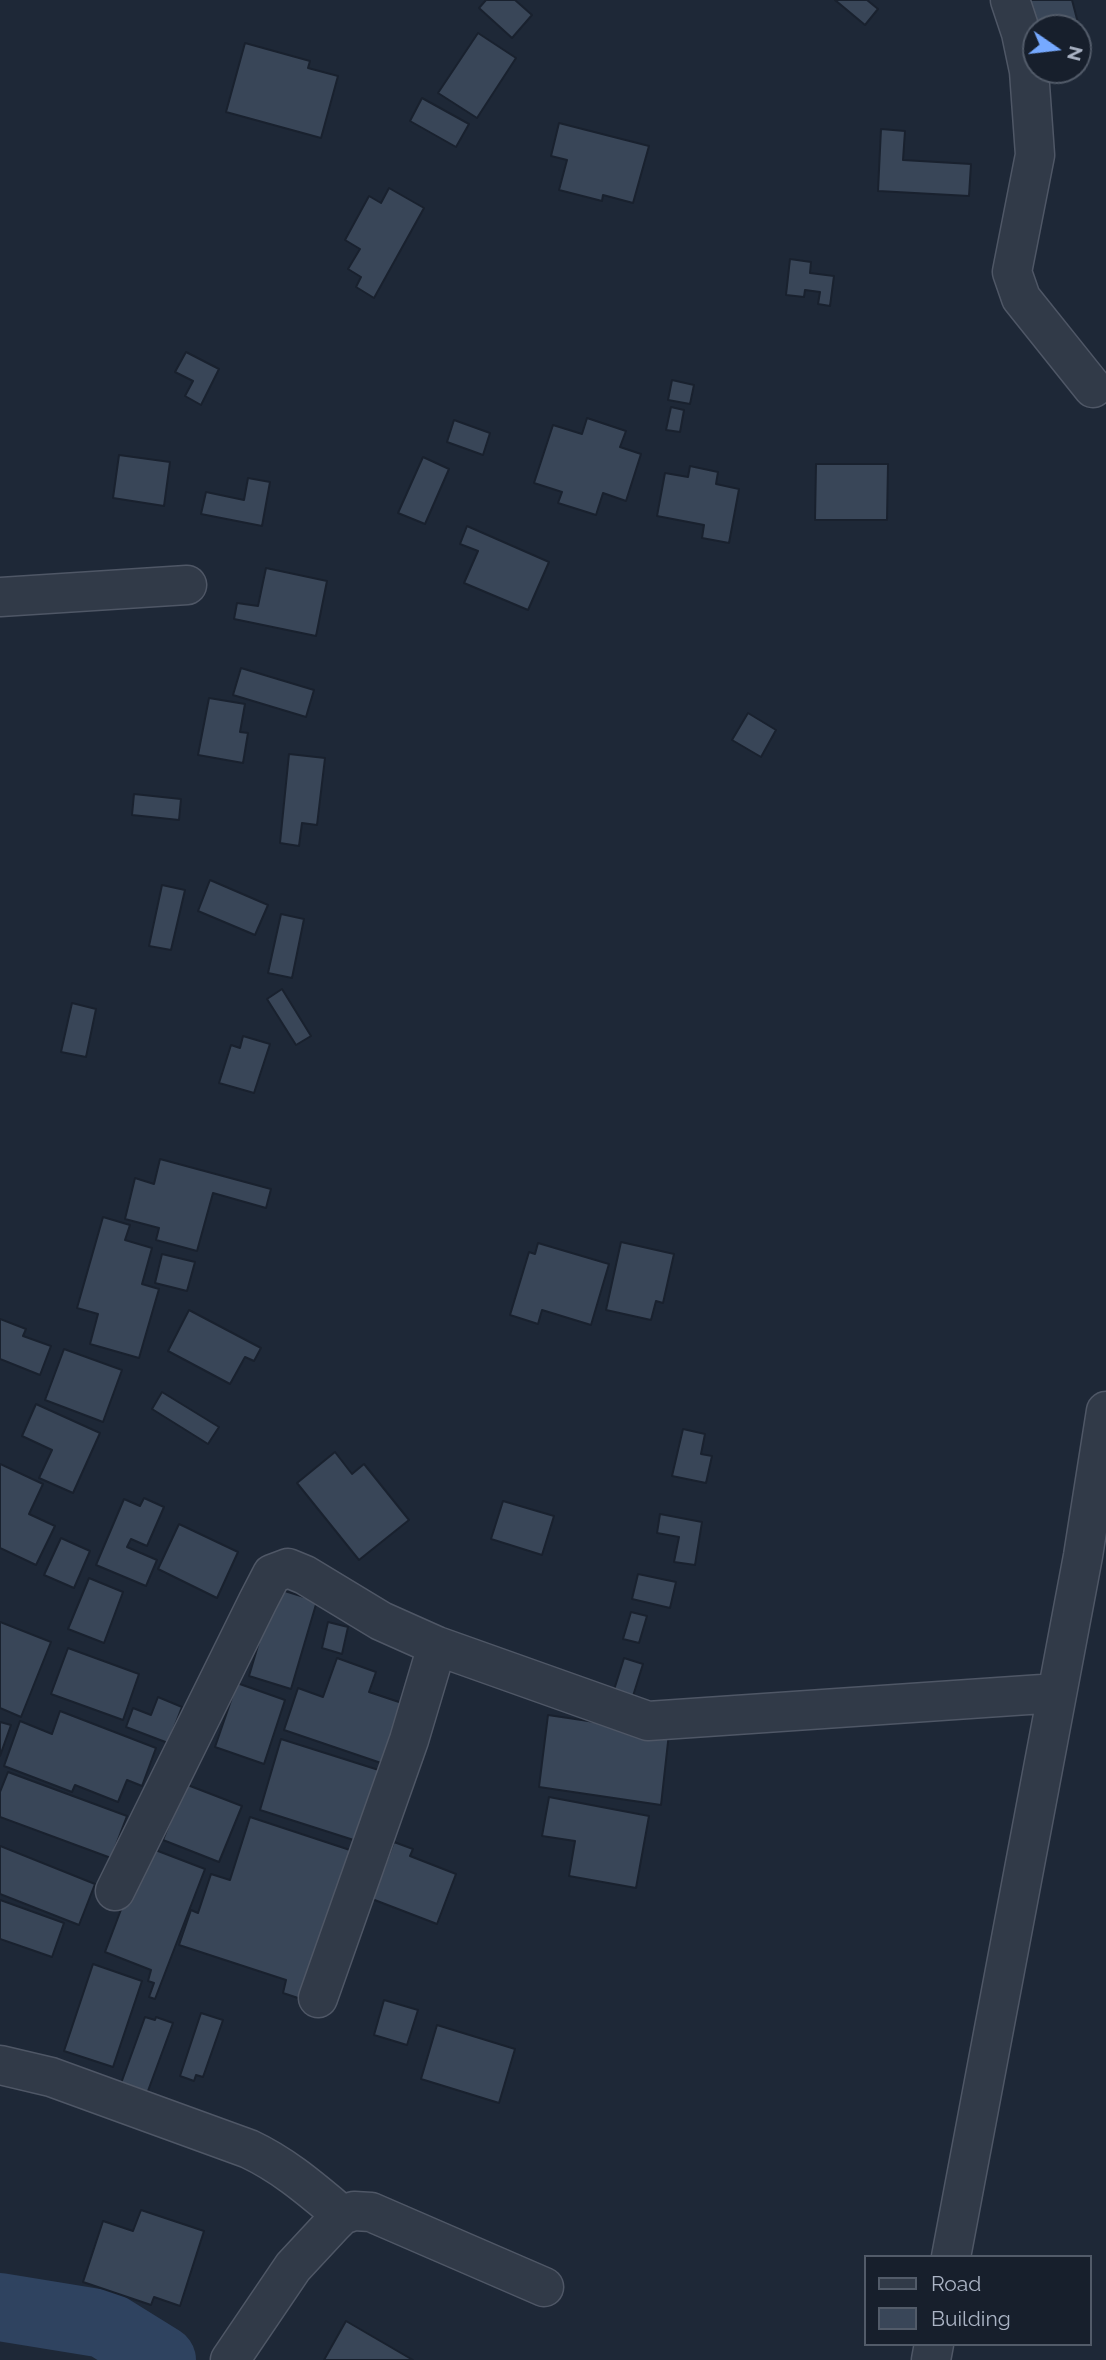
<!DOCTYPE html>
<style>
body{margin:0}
#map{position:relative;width:1106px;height:2360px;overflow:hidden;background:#1e2837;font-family:Raleway,sans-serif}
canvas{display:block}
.legend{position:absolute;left:864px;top:2255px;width:228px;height:91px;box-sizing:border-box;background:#171f2c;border:2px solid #525b69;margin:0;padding:9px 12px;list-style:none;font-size:21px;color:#abb4c5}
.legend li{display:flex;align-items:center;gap:14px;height:35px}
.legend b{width:35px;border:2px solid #525b69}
.north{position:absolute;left:1022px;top:14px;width:70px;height:70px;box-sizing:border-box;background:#171f2c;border:2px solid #525b69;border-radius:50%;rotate:104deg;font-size:19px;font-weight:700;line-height:28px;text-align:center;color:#abb4c5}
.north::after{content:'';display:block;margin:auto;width:24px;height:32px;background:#76a9ff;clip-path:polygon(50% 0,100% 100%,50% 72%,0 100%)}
</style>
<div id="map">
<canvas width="1106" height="2360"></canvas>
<ul class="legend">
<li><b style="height:9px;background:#313a48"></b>Road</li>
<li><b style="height:19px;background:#394658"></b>Building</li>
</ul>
<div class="north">N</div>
</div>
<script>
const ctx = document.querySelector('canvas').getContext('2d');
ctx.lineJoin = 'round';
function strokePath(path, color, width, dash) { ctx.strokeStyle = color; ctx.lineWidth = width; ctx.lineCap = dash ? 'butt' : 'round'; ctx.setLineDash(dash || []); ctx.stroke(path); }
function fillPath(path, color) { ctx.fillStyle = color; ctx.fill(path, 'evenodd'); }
const river = new Path2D(`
 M0,2307l104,17 58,36`);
const building = new Path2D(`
 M486,0h29l17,15 -20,23 -33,-30z
 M835,0h32l11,9 -13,16z
 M1022,0h50l11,42 -5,1v-15h-42z
 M478,33l38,25 -39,60 -39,-25z
 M245,43l65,18 -2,7 30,8 -17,62 -95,-26z
 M422,98l47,26 -13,23 -46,-26z
 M559,123l90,23 -16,57 -30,-8 -1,6 -43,-11 8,-30 -16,-4z
 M881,129l24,2 -2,29 68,4 -2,32 -91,-5z
 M389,188l35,20 -50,90 -18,-11 5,-10 -13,-8 12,-20 -15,-9 24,-44 12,7z
 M790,259l21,3 -1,11 24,3 -4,30 -12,-2 2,-12 -15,-2 -1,7 -18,-2z
 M186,352l33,17 -18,36 -16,-9 8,-15 -18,-9z
 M672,380l22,5 -4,19 -22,-4z
 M671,407l13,3 -4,22 -14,-2z
 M587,418l39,13 -6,16 21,7 -15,47 -23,-8 -7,22 -38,-12 4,-11 -28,-9 19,-58 29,9z
 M454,420l36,13 -7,22 -36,-13z
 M119,455l51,7 -6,44 -51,-8z
 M423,457l26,12 -24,55 -27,-11z
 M816,464h72l-1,56h-72z
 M690,466l28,6 -2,12 23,5 -10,54 -27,-5 2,-13 -47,-9 8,-43 23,4z
 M248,478l22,4 -8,44 -61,-12 5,-22 38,8z
 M467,526l82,36 -21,48 -64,-27 14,-32 -18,-7z
 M266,568l61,13 -11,55 -82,-17 3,-16 21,3z
 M241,668l73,22 -8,27 -73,-22z
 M209,698l36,6 -5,28 8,1 -5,30 -45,-8z
 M748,713l28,17 -15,27 -29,-17z
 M289,754l36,4 -8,67 -15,-2 -3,23 -19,-3z
 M134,794l47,5 -2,21 -47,-5z
 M210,880l58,25 -13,30 -57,-24z
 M162,885l23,5 -14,60 -22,-4z
 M281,914l23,5 -12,59 -24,-5z
 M282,989l29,47 -15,9 -29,-46z
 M72,1003l24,6 -10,48 -25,-5z
 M243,1036l27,8 -16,49 -35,-10 12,-38 9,3z
 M160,1159l111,30 -5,19 -53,-15 -16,58 -41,-11 3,-12 -34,-9 10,-41 19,6z
 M103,1217l27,8 -5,15 27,8 -10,36 17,5 -20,69 -49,-14 8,-30 -21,-6z
 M621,1242l53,12 -11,49 -7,-2 -5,19 -45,-10z
 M538,1243l71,21 -18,61 -49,-15 -4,14 -28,-9 19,-63 6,2z
 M162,1254l33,8 -8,29 -32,-8z
 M189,1310l72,38 -7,13 -9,-4 -15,27 -62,-33z
 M0,1319l26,10 -3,7 28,10 -11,29 -40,-16z
 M64,1349l58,21 -19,52 -58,-22z
 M162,1392l57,35 -11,17 -56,-35z
 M36,1404l64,29 -27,60 -34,-15 13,-28 -30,-14z
 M683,1429l22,5 -4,20 11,2 -6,27 -34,-7z
 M335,1452l17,22 12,-10 45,56 -50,40 -62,-77z
 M0,1464l43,20 -14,30 26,12 -19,39 -36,-17z
 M144,1498l20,9 -17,39 -16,-7 -4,8 30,13 -11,26 -50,-21 28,-66 16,7z
 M503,1501l51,15 -12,39 -51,-16z
 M660,1514l42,8 -7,43 -21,-3 5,-25 -22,-4z
 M179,1524l59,28 -21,46 -59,-29z
 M61,1538l29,13 -16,37 -30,-13z
 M638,1574l38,8 -6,26 -38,-9z
 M89,1578l34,14 -19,51 -36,-14z
 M275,1588l42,13 -26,88 -42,-13z
 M631,1612l16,4 -8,27 -16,-4z
 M0,1622l51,20 -30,75 -21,-9z
 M328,1622l20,5 -6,27 -20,-6z
 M68,1648l71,26 -16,46 -72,-26z
 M337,1658l39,14 -7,20 36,12 -21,60 -100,-34 14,-42 25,9z
 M624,1658l19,6 -10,32 -19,-6z
 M237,1683l48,17 -21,64 -49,-17z
 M158,1697l24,10 -14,36 -42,-16 7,-19 18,7z
 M60,1711l96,37 -14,38 -15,-6 -9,22 -43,-17 -3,7 -68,-26 16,-45 32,13z
 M548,1715l121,18 -8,72 -122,-18z
 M0,1722l11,3 -11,31z
 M281,1739l104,33 -22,71 -103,-33z
 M8,1772l119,44 -16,42 -111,-41v-25z
 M185,1784l57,22 -23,56 -56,-22z
 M549,1797l100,19 -13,72 -67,-12 6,-35 -33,-5z
 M250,1817l106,35 -49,149 -24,-8 3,-13 -107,-35 12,-35 7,3 13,-39 19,6z
 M394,1842l19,7 -3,7 46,18 -19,50 -65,-25z
 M0,1846l95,38 -16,41 -79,-31z
 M145,1846l60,23 -50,130 -6,-2 5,-14 -6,-2 3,-11 -46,-18z
 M0,1900l64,23 -12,34 -52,-18z
 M93,1964l49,17 -29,86 -49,-16z
 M384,2000l34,10 -11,35 -33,-10z
 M201,2013l22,7 -20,57 -7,-2 -2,6 -14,-5z
 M145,2017l10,3 1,-3 17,6 -28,76 -26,-10z
 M437,2025l78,24 -16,54 -78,-24z
 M141,2210l63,21 -24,75 -26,-9 -3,8 -68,-23 20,-61 30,10z
 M346,2321l67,39h-89z`);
const minor = new Path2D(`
 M1010,0l11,33 8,38 6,84 -23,117 9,26 72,90
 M0,597l187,-12
 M115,1891l143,-290 14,-27 16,-6 17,7 76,46 56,25 211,75 409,-28
 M318,1998l91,-258 28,-94
 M0,2065l51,12 198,72c36,17 63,41 93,66
 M951,2257l132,-701 23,-145
 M230,2360l63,-93 39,-42 10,-10 12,-4 17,1 173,75
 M931,2360l3,-16`);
strokePath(river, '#2f4360', 68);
fillPath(building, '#394658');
strokePath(building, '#19212e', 2);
strokePath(minor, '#4f5766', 41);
strokePath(minor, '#313a48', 38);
</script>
